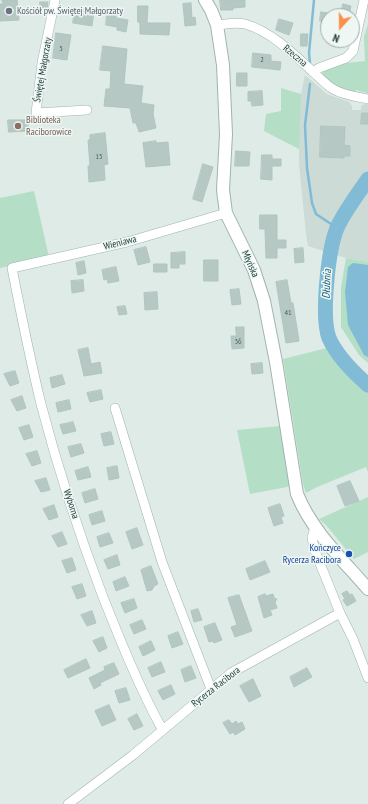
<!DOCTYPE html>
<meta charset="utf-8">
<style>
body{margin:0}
#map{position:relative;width:368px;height:804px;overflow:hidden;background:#deebe7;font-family:"PT Sans Narrow",sans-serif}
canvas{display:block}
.north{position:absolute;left:320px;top:8px;width:40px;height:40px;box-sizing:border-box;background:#eef7f4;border:1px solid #9baca9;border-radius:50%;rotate:201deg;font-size:11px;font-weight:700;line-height:16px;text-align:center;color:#1e3b38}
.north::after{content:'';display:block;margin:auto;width:14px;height:18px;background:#fc904a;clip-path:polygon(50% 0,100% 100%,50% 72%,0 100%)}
</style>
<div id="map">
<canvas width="368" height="804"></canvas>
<div class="north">N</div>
</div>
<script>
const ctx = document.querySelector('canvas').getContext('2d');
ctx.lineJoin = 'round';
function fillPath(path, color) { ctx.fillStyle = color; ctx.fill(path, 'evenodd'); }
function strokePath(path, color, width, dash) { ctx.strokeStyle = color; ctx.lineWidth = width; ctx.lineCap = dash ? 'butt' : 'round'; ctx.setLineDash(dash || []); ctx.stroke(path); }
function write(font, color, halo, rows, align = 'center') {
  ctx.font = font + ' "PT Sans Narrow",sans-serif'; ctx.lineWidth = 3; ctx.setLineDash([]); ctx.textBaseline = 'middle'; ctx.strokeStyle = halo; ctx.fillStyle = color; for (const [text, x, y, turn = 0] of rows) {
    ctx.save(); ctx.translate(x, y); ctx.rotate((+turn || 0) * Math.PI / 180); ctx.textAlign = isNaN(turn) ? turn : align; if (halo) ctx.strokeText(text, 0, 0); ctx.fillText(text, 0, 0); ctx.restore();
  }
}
const built = new Path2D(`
 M305,75l22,19 22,8 3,4v4h9v-4l4,-2h3v158l-22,-4 -38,-12 -2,-12 -7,-70v-55l2,-15z`);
const green = new Path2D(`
 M368,24v70l-1,-1 -11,-3 -2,3 -18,-7 -14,-10 2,-6 23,-7 18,-2 -1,-24z
 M281,88l20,6 -2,55 -35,-18 2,-17 15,-3z
 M34,191l15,66 -49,11v-70z
 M346,258l22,4v101l-9,-8 -18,-28v-39z
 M327,348l29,35 8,-9 4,3v95l-2,-5 -49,20 -11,6 -3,-9 -20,-125z
 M280,426l12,60 -42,8 -13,-64z
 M368,497v55l-14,7 -28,-34 -7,-6z`);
const water = new Path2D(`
 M353,263l15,2v92l-4,-2 -16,-30 -3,-33 3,-25z`);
const stream = new Path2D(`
 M310,63l-1,-10 5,-53
 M310,84l-5,41 2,43 5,35 4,11 21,14`);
const river = new Path2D(`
 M368,179c-10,15 -24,33 -31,49 -9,22 -16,89 -8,110 8,18 24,34 39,47`);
const building = new Path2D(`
 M2,0h15l2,20 -19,1v-17h3z
 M220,0h25v7l-12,1v2h-12z
 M40,2h8l-1,7 -6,1z
 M191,3l1,15 3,-1 1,8 -11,1 -2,-22z
 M343,4l8,2 -2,10h-8z
 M138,6h10l-1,17h23l-1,12 -29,-1v-11l-2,-1z
 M75,9l19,2 -2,15 -19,-3z
 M321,12l7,1v9l-8,-1z
 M107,13l9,2v3l12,2 -2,12 -9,-2v-3l-11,-2z
 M279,19l14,4 -4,12 -13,-5z
 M56,33l15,2 -4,25 -14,-2z
 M301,34h7l-1,12h-6z
 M103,46l24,3 -3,35 19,2 -2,17 13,2 -1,9 3,14 -17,4 -3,-9h-3l-3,-15 -26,-2 2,-17h4l1,-18 -11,-1z
 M253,53l18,2v6l10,1 -1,8 -28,-3z
 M237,73h10v13h-10z
 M262,91l1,14 -11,1 -1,-5h-3v-9z
 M362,113h6v11h-7z
 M8,120h20v11l-19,1z
 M321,126l24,1 -1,18 6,1v10h-6v2l-24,-1z
 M105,133l3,31 -4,1 1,15 -16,2 -1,-16h2l-2,-26h2v-5z
 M156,141v2l12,-1 2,23 -24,2 -3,-24z
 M236,151l14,1 -1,14h-14z
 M262,155h10v4h9v7h-9v14l-11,-1z
 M203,164l10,3 -11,35 -9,-3z
 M260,215h17v25h9v8h-9v10h-11l-1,-29h-5z
 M146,247l4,15 -12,3 -4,-15z
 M303,248l1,14 -9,1 -1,-14z
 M185,252v12h-6v4h-8v-15z
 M204,260h14v21h-14z
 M84,261l2,12 -8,2 -2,-12z
 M154,264h13v8h-13z
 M116,267l3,14 -11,2 -1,-4 -3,1 -2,-10z
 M83,280l1,11 -12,2 -1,-12z
 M287,280l4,23h2l6,38 -13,2 -10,-61z
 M239,289l2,15 -9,1 -2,-15z
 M157,292l1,17 -13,1 -1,-17z
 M125,306l2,8 -8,1 -2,-8z
 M236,327h8v21l-12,1 -1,-13h5z
 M88,348l3,16 9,-2 2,11 -18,3 -6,-26z
 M262,363l1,10 -11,1 -1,-10z
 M15,371l4,12 -9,3 -6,-12z
 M62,375l3,9 -13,4 -2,-10z
 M101,390l2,9 -13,3 -3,-9z
 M22,396l4,12 -9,3 -6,-11z
 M69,400l2,9 -13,3 -2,-9z
 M73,422l3,9 -13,3 -3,-9z
 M29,425l4,12 -9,3 -5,-12z
 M111,432l3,12 -10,2 -3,-12z
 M81,444l3,9 -13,4 -3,-10z
 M37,451l4,12 -9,3 -6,-12z
 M117,466l2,12 -10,2 -2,-12z
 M88,467l3,10 -13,3 -3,-9z
 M46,478l4,12 -9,2 -6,-11z
 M350,481l9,20 -14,5 -8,-20z
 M95,489l3,10 -13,4 -3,-10z
 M280,504l4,12 -3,1 2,6 -9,3 -6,-18z
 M54,505l4,12 -9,3 -6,-11z
 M102,511l3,10 -13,4 -3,-10z
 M137,528l6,17 -11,4 -6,-17z
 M62,532l5,12 -9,3 -6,-11z
 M109,533l4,10 -13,4 -3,-10z
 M117,555l3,10 -12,4 -4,-9z
 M72,558l4,12 -9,3 -5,-12z
 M265,561l5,11 -20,8 -4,-11z
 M151,566l7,18 -4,2 -2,4 -5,1 -6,-21z
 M125,577l4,9 -13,5 -3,-9z
 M82,584l4,12 -9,3 -5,-12z
 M347,591l3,4 2,-1 4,7 -9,5 -4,-6 2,-1 -3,-5z
 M265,594l1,2 7,-2 1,4 3,1 -2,3 2,6 -7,2 2,5 -8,3 -6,-21z
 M239,595l13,36 -17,6 -4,-10 6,-2 -9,-27z
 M134,599l3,9 -12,5 -4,-10z
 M198,609l4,11 -8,2 -3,-11z
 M92,611l4,12 -9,3 -6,-11z
 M142,620l4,9 -12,5 -4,-9z
 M215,623l7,17 -8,3 -1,-2 -4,1 -5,-15z
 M178,632l5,12 -11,4 -4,-12z
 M103,637l4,11 -8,4 -6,-11z
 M151,641l4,9 -12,6 -4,-9z
 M86,659l4,9 -22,10 -4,-8z
 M161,662l4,10 -13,5 -4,-9z
 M114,663l5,11 -19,9 1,2 -7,4 -5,-11 16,-8 -1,-3z
 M191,666l5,12 -11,4 -4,-12z
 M307,668l5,9 -18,10 -4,-10z
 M253,679l8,17 -12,6 -9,-16z
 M171,685l4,9 -12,6 -5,-9z
 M126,688l4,12 -11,3 -4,-12z
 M109,705l7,15 -14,6 -7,-15z
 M137,714l6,12 -9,4 -6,-11z
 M229,720l3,4 4,-3 2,3 4,-2 3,7 -10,6 -2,-3 -3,2 -7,-11z`);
const minor = new Path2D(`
 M55,0l-13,63 -6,50 51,-3
 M217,25c9,-1 20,-3 28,-1 25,7 48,29 67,47 7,6 13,13 21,18 10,6 24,8 35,10
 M313,72l6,-4 27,-10 7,-7 11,-51
 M115,408l47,154 49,127
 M315,527l-3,11 3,13 25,62 13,26 15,39
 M162,729c-23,-42 -41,-87 -59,-132 -24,-63 -45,-128 -62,-193 -11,-45 -20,-90 -29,-136l115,-26 99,-29
 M68,804l65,-49 98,-82 109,-60`);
const tertiary = new Path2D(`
 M205,0l6,10 6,15 6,40 3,69 -3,56 3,23 28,57 10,31 12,61 21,132c15,37 45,65 71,95`);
const markers = [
 [9,11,4,"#6b7280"],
 [18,126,4,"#8d6e63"],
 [349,554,4,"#1a4fb4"]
];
const numberNames = [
 ["5",61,49],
 ["2",262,60],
 ["15",99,157],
 ["41",288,313],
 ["36",238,342]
];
const worshipNames = [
 ["Kościół pw. Świętej Małgorzaty",17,11]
];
const streetNames = [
 ["Rzeczna",295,56,40],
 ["Świętej Małgorzaty",43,70,-80],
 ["Wieniawa",120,243,-14],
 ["Młyńska",250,264,66],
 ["Wyborna",71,504,72],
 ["Rycerza Racibora",216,687,-38]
];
const educationNames = [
 ["Biblioteka",26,120],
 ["Raciborowice",26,132]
];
const transitNames = [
 ["Kończyce",341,548],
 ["Rycerza Racibora",341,560]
];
const waterNames = [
 ["Dłubnia",327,284,-87]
];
fillPath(built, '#ccdbd6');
fillPath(green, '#b4dec6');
fillPath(water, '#81bbd5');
strokePath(stream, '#81bbd5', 2.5);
strokePath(river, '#81bbd5', 15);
fillPath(building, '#b6c8c3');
strokePath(building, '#b0c5bf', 1);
strokePath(minor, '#a1b3af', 10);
strokePath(tertiary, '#a1b3af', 14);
strokePath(minor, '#fff', 9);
strokePath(tertiary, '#fff', 12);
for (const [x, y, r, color] of markers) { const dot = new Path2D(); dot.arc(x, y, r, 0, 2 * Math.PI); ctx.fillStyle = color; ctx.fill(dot); strokePath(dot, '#eef7f4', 1.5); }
write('8px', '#445e5b', null, numberNames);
write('10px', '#5b616d', '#eef7f4', worshipNames, 'left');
write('10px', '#1e3b38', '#eef7f4', streetNames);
write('10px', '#785e54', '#eef7f4', educationNames, 'left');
write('10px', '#164399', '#eef7f4', transitNames, 'right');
write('italic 11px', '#155b7b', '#eef7f4', waterNames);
</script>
